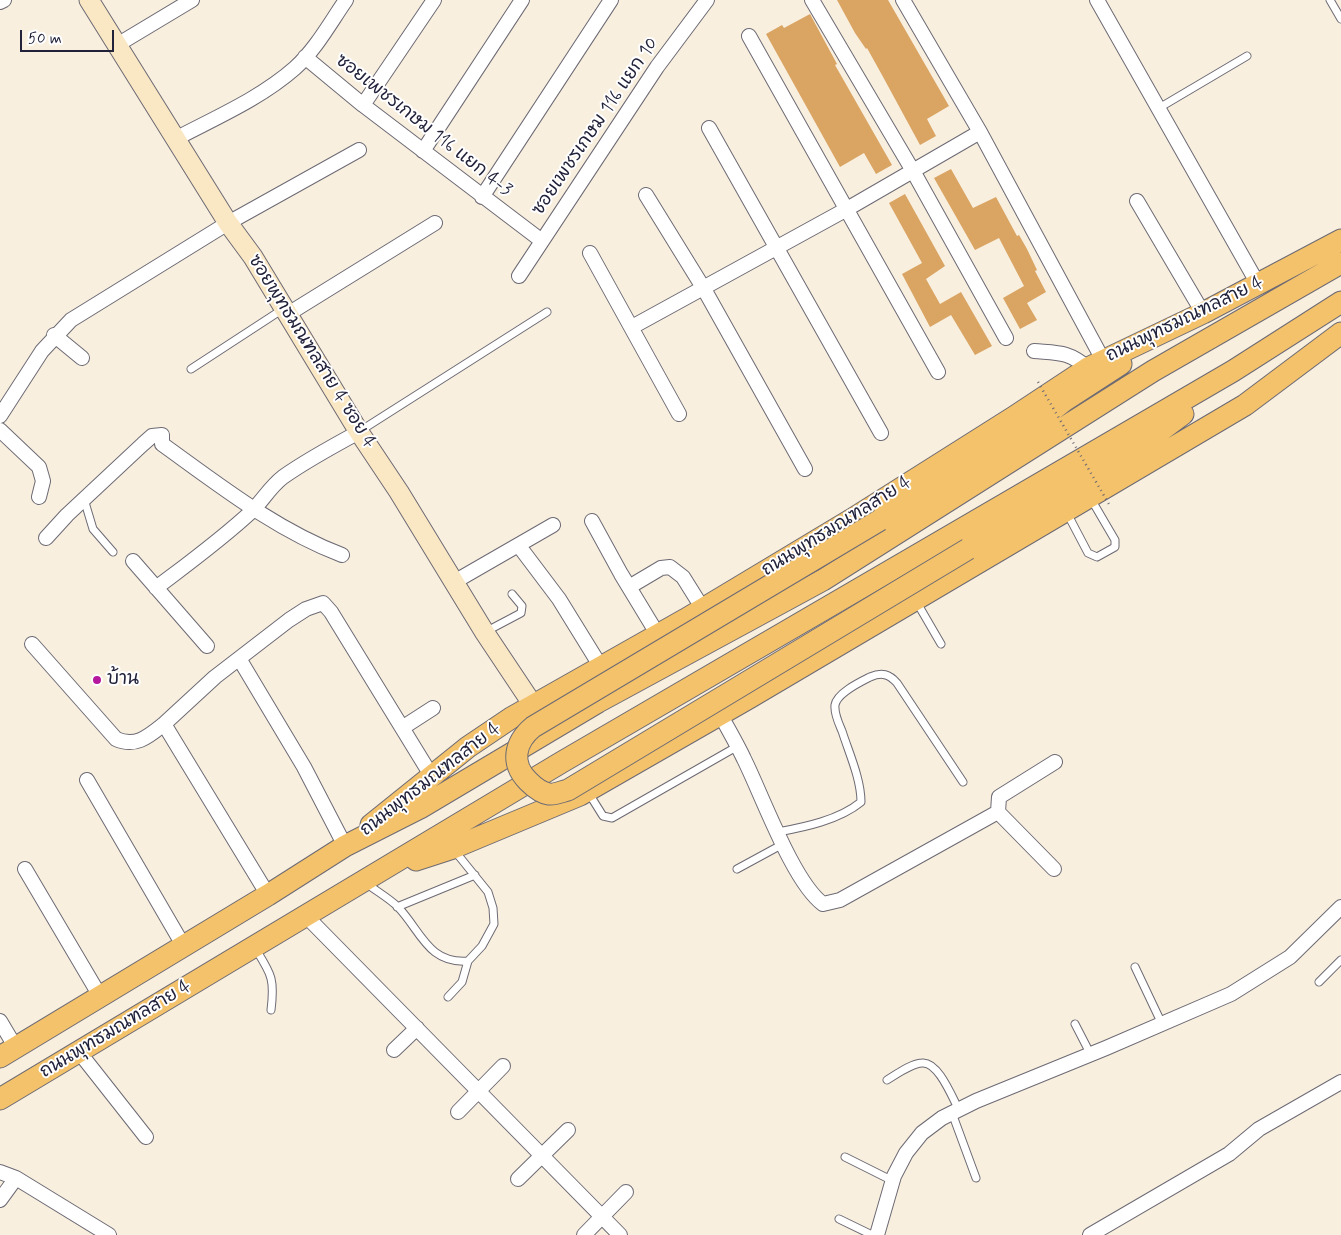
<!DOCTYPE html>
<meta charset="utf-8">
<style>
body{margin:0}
#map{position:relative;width:1341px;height:1235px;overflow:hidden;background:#f8efdf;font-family:Mynerve,sans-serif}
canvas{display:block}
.scale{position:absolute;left:20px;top:30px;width:94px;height:22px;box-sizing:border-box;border:2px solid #22223b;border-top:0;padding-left:6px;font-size:15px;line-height:18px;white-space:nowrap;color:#22223b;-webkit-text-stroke:4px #fff;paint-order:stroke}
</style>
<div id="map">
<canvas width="1341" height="1235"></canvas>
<div class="scale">50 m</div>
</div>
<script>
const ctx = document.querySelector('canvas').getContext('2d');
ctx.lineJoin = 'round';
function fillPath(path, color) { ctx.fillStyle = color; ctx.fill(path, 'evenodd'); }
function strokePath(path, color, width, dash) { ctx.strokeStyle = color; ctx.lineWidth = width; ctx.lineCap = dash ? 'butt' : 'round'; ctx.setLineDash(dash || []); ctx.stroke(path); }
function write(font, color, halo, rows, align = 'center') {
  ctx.font = font + ' Mynerve,"Playpen Sans Thai",sans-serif'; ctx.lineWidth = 4; ctx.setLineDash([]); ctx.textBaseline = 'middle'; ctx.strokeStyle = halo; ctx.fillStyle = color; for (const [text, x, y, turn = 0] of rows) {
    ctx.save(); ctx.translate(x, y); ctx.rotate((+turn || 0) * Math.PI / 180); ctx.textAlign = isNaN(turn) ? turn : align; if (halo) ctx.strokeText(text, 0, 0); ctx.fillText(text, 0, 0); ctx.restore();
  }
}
const building = new Path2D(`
 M837,0h51l61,106 -22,13 9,17 -16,9 -38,-70 -15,-27 -1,1 -11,-16z
 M810,14l27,50 -2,1 57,100 -16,9 -12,-21 -24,14 -74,-133 16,-9 2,3z
 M951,169l22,39 23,-11 21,39 2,-1 8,14 10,21 -2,1 11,21 -19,11 10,17 -17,9 -17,-31 21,-12 -25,-48 -24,12 -41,-72z
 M905,194l40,72 -19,13 14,25 21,-12 31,54 -17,9 -24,-40 -21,12 -28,-53 20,-11 -33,-60z`);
const lane = new Path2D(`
 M1330,0l11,19
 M1159,108l88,-52
 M191,369l92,-60
 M360,431l187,-119
 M84,499l9,30 20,23
 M1067,513l21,40 9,4 18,-10v-7l-24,-41
 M916,601l25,43
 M485,632l36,-19 1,-7 -10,-12
 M588,792l15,24 9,2 126,-72
 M778,832c27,-5 61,-12 83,-30 0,-23 -12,-49 -19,-71 -3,-7 -8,-17 -7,-26 2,-12 25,-23 35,-28 12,-5 19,-3 27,6l66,99
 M737,869l46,-25
 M366,883c10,8 23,15 32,24 23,24 30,57 70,54
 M397,907l78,-32
 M255,948c16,26 20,30 16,62
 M1135,967l27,57
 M1319,982l22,-22
 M448,997l14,-15 6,-21 14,-15 12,-22 -1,-16 -5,-16 -34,-42
 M1075,1024l16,31
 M887,1080c10,-6 23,-16 35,-17 16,-2 30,34 37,47
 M952,1113l24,65
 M845,1157l48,24
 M839,1219l33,16`);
const street = new Path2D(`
 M812,0l101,171 93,167
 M903,0l77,132 123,228
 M1097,0l161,284
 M0,2l4,-2
 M749,36l189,336
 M117,45l75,-45
 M305,57l58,48 179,136
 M363,105l71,-105
 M709,128l172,305
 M177,138c40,-21 84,-40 118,-70 21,-19 35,-45 51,-68
 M423,151l99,-151
 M646,195l58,94 101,180
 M482,197l129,-197
 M1137,201l66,112
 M590,253l89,161
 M519,276l138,-209 50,-67
 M288,314l147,-91
 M632,327l215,-118 133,-77
 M54,335l28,23
 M1034,351c24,2 34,0 54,17
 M0,416l42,-65 29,-31 157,-97 131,-73
 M0,430l39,37 4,14 -4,16
 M592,521l29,53 37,61
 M46,538l21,-23 76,-71 9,-8 10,-1v9c57,41 114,86 180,111
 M519,546l40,53 42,68
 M133,561l74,85
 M454,582l99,-57
 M629,587l32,-19 9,-1 13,10 20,32
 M156,588c33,-25 66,-49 96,-77 11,-11 18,-24 31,-34 24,-17 50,-31 76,-45
 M32,644l84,95c20,9 33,-3 48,-15l104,171
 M240,660l64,107 41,79
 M720,714c8,15 17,30 24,45 18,36 49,123 79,145l17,-4 158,-88 56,57
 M164,724l51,-47 74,-57 17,-11 17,-6 8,9 100,163
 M402,728l31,-20
 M87,780l96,165
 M998,812l1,-15 56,-35
 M25,869l75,127
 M307,917l313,318
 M0,1021l16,27
 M394,1050l23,-22
 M79,1052l67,85
 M458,1112l45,-46
 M0,1172l16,6 -16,22
 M16,1178l93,57
 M518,1179l50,-49
 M584,1235l42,-43
 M877,1235l17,-59 12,-23 16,-20 20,-15 34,-17 130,-53 125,-54 59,-37 51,-50
 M1090,1235l139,-81 30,-25 82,-47`);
const secondary = new Path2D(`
 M89,0l139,223 25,34 106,175 40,60 86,141 48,72`);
const primary = new Path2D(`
 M880,520l160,-100 24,-19 57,-37
 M968,549l164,-97 51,-38
 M371,825l97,-78 43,-29 175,-99 168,-101 160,-101 74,-49 115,-55 138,-73
 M416,860l37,-12 127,-53 169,-97 496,-293 96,-72
 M0,1057l268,-162 77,-49 75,-38 178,-106 225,-122 330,-209 188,-108
 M0,1099l562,-337 671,-391 108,-69`);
const pathBridge = new Path2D(`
 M1038,382l72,124`);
const primaryBridge = new Path2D(`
 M880,520l-347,207c-18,15 -23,36 -5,54 5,5 14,12 21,13 5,1 14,-3 19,-4l400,-241`);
const markers = [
 [97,680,5,"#b5179e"]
];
const streetNames = [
 ["ซอยเพชรเกษม 116 แยก 4-3",423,126,38],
 ["ซอยเพชรเกษม 116 แยก 10",596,127,-56],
 ["ถนนพุทธมณฑลสาย 4",1185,320,-26],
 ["ซอยพุทธมณฑลสาย 4 ซอย 4",311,352,58],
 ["ถนนพุทธมณฑลสาย 4",837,527,-32],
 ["ถนนพุทธมณฑลสาย 4",431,780,-38],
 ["ถนนพุทธมณฑลสาย 4",116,1030,-31]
];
const poiNames = [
 ["บ้าน",107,680]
];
fillPath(building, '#daa463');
strokePath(lane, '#6d6a74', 9);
strokePath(street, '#6d6a74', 16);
strokePath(secondary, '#6d6a74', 21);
strokePath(primary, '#6d6a74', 23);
strokePath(lane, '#fff', 7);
strokePath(street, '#fff', 14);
strokePath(secondary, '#fae7c3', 19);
strokePath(primary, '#f3c26a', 21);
strokePath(primaryBridge, '#6d6a74', 23, []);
strokePath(pathBridge, '#6d6a74', 2.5, [1, 4]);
strokePath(primaryBridge, '#f3c26a', 21);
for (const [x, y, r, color] of markers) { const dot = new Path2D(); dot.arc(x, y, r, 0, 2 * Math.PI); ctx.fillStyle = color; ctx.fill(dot); strokePath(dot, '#fff', 2); }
write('18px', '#22223b', '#fff', streetNames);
write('18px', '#22223b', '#fff', poiNames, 'left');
</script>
